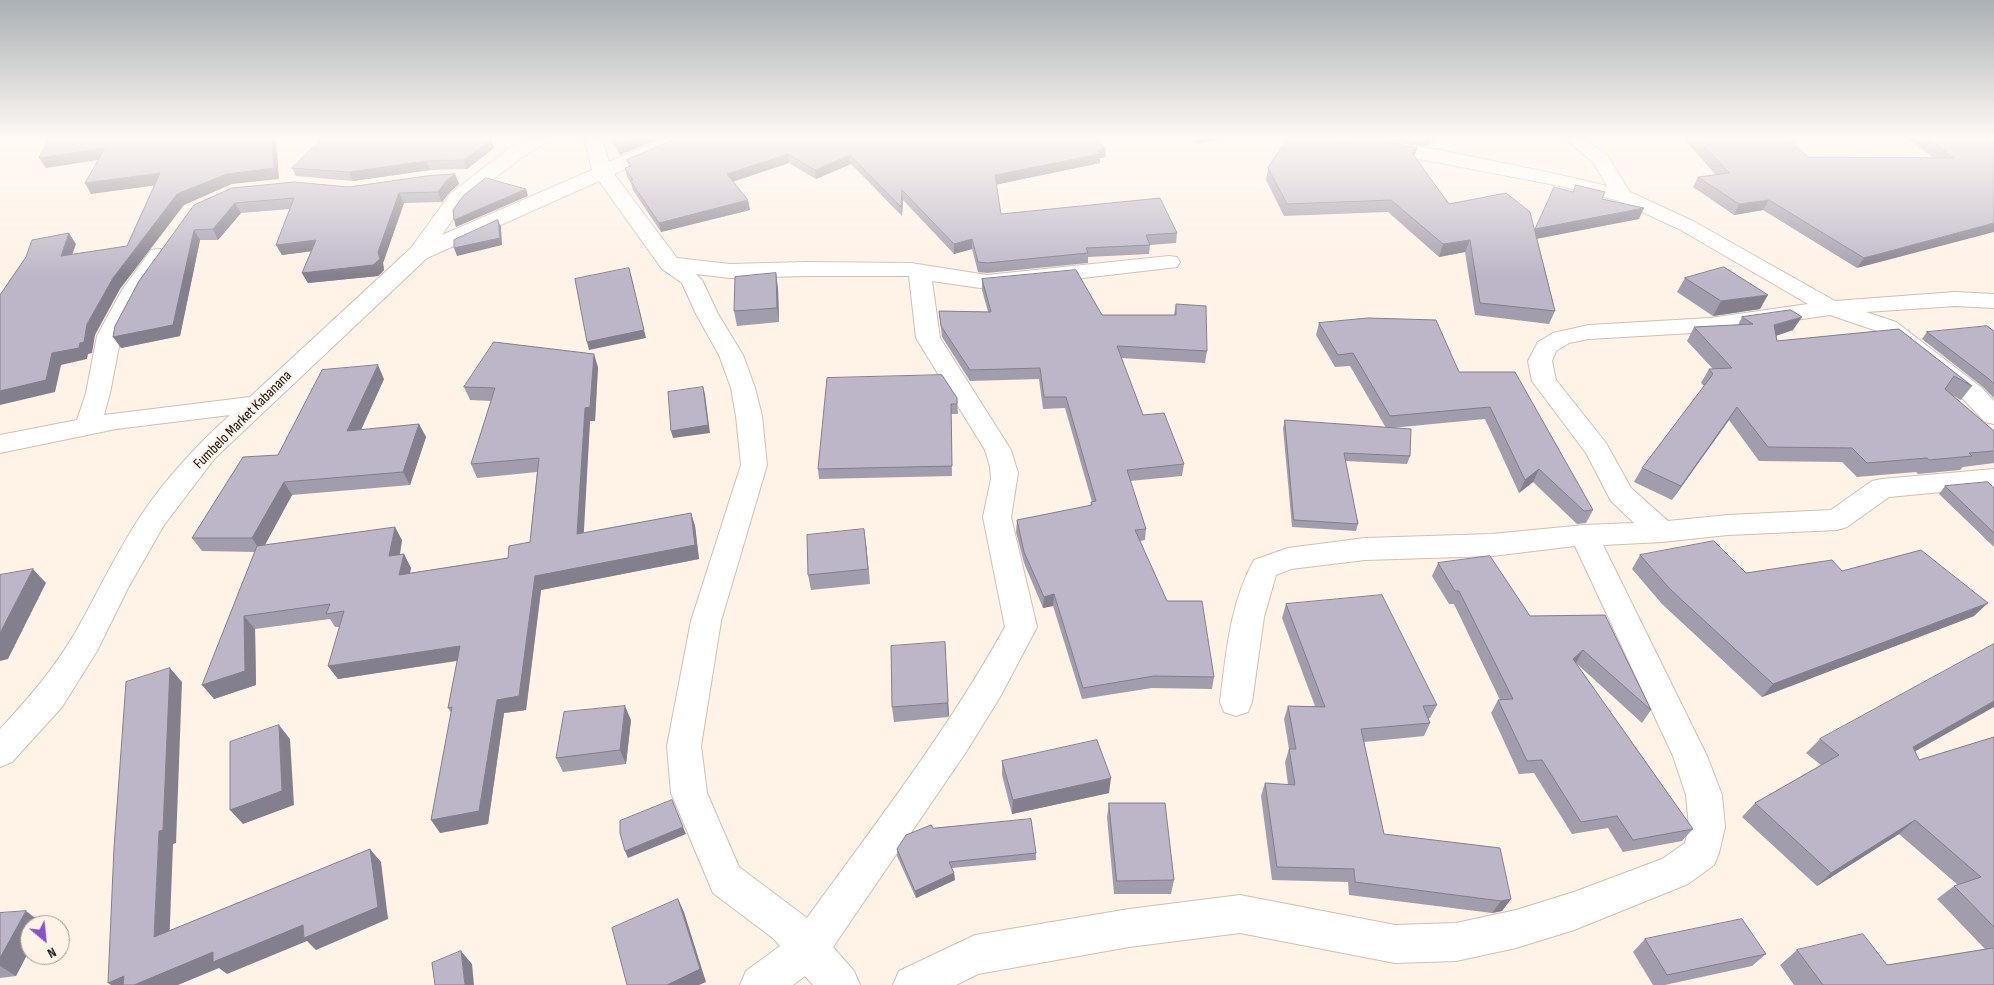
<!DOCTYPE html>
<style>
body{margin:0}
#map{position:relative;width:1994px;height:985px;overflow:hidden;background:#fff2e7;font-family:"Sofia Sans Condensed",sans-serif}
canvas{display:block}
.north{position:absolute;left:20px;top:915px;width:50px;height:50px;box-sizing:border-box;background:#fff2e7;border:1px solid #a1978f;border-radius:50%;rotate:152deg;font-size:14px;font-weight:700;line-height:20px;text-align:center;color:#150f0b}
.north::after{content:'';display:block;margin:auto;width:18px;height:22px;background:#8551c9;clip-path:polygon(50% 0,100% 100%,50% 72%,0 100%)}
</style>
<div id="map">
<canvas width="1994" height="985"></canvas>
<div class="north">N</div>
</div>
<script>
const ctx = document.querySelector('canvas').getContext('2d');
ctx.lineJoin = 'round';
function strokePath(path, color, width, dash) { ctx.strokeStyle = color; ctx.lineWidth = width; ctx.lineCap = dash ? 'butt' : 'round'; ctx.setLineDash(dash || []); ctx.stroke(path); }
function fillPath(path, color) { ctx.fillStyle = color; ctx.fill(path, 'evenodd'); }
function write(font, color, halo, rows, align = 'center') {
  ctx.font = font + ' "Sofia Sans Condensed",sans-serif'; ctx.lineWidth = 4; ctx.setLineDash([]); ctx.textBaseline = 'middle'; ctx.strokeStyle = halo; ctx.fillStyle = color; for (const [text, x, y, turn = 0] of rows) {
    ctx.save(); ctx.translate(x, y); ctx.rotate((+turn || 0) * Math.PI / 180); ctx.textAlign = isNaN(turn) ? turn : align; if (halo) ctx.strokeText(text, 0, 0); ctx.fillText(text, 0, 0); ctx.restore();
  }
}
const minor = new Path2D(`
 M528,138h22l-3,4 -26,16 -56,43 -23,34 150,-65 -8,-32h18l7,24 56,-24h24l-3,4 -72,32 63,84 53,6 77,-2 104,1 76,12 182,-19 8,1 3,5 -3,5 -8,1 -182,21 -55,-8 8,57 71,112 7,23 -7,44 26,110 -37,70 -34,55 -133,195 21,24 6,14h-47l-8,-9 -12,9h-53l6,-14 34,-25 -6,-7 -61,-46 -42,-100 -4,-47 24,-125 50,-156 -5,-49 -5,-28 -12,-33 -23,-41 -14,-31 -20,-14 -63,-88 -172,77 -212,200 -51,67 -36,63 -31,63 -35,56 -50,55 -12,5v-38c28,-30 54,-60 75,-96 23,-40 42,-83 69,-122 24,-35 54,-67 86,-96l-114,14 -116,24v-18l77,-15 9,-27 11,-57 25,-46 29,-40 8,-1 8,1 3,5 -26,36 -23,45 -11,57 -6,22 146,-18 161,-149 40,-55 56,-43zM696,274l34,4 77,-2h102l7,62 69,112 5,17 1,12 -8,38 22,110c-57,103 -129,196 -198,291l-68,-51 -32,-74 -6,-47 20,-125 46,-156 -5,-49 -7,-28 -12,-33 -25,-41 -16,-34z
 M1343,138c41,0 81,9 121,17 48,10 96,19 143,31l-14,-24 -29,-24h20l23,17 23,37 63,29 142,80 120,-9 39,2v14l-39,-2 -89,6 30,10 86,66 12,13v23l-9,-2 -21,-22 -84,-68 -50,-17 -120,17 -121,7 -20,4 -13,8 -4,10 4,19 50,63 25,45 37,33 60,-6 103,-5 41,-29 10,-2 112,-10v18l-105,10 -42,30 -10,3 -109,5 -66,7 -59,3 104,211 15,39 3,32 -6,26 -5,12 -26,19 -114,46 -58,18 -60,13 -61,2 -155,-30 -111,14 -151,27 -22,11h-63l6,-14 76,-36 154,-26 111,-14 155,30 61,-2 60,-13 58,-18 88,-33 23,-16 4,-16 -3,-32 -13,-39 -98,-210 -83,10 -127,4 -74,9 -15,6 -12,42 -12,85 -4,10 -12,4 -12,-4 -4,-10c6,-48 10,-99 34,-142l34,-12 77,-10 127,-4 92,-9 50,-2 -23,-22 -25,-48 -54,-72 -4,-20 10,-19 15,-9 36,-8 121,-7 98,-14 -129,-75 -63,-29 -56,-14 -187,-36 -27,-8z`);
const wall = new Path2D(`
 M609,138h51l-40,17z
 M678,138l428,10 -1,9 -5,1v5l-104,21 5,30 176,19 -1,10 -26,2 -1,9 -61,3v6l-101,10 -9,-1 -6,-23 -18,5 -51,-54 -1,16 -51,-52 -35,15 -27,-16 -56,19 15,18 2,10 -89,22 -28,-42 -2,-7 -4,-6 -2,-9 4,-1 -2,-7z
 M1190,138h37l-30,6z
 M1351,138h84l-8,8 -53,-8 43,10 -3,8 35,48 86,25 67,-30 37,20 -102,19 18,73 -6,13 -74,-9 -10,-63 -26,5 -51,-45 -104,4 -18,-36 2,-12 79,-27z
 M1683,138h102l23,19 126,1 -28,-20h88l-137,130 -94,-58 -29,5 -41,-28 5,-10 18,-2z
 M494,148l-27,21 -37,1 -77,11 -57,-5 -4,-8z
 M455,174l4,10 -9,8 -8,10 -38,1 -21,60 1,7 -6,6 -70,7 -6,-10 9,-22 -29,4 -6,-10 14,-36 -49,4 -23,27h-18l-20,96 -59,12 73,-143z
 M1685,278l75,31 -47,7 -36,-24z
 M982,279l120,36h72l2,-11 31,47 -2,12 -84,-5 22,57 41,49 -2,12 -52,5 16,48 -1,11 -5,1 27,60 47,76 -2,12 -60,-1 -70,11 -29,-93 -10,2 -19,-45 -8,-31 1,-12 73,-14 1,-4h1l-27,-94 -22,1 -4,-30 -69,2 -28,-44 -3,-26 49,1 -6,-22z
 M778,288l1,34 -42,4 -3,-15z
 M1742,317l51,13 -17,6 1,5 122,-12 73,57 -11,14 -9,-5 42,36v32l-31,4 -3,3 -42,4 -2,-2 -59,5 -15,-15 -83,-1 -30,-41 -57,80 -38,-18 8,-14 62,-82 -3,-3 8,-14h4l-26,-28 7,-14 44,-2z
 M1319,323l140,49 134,138 -7,13 -9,1 -44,-42 -14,11 -34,-74 -94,9 19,28 -3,8 -62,-3 13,63 -2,7 -64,-4 -9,-99 2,-8 101,8 -36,-62 -15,1 -19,-32z
 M1994,331v67l-11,-11 -61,-48 5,-7z
 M598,367l-3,54h-5l-7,112 108,-20 4,13 4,33 -158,31 -15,120 -22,3 -16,111 -48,9 11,-121 -3,-4 9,-47 -119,18 -10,-13 12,-39h-5l-5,-8 -75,10 1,56 -42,14 41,-147 -53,-1 -10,-13 86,-83 106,-76 -23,51 58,-6 7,13 -16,48 -118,10 -27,50 137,-5 -2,15 4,-1 7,14 -1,5 98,-15 22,-16 7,-70 -60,6 -6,-14 20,-63 -21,-1 -6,-13z
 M957,398l1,16h-7l1,62 -133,3 -1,-10z
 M1945,486l49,2v59l-55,-53z
 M866,544l4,40 -59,6 -3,-15z
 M1640,555l106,18 96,-2 132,45 -212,81 -100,-93 -30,-35z
 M1438,563l92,53 75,-1 46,95 -9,13 -66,-60 117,166 -11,12 -59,11 -15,-24 -36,6 -38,-61 -15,1 -28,-61 7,-13h2l-46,-96h-5l-17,-28z
 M1286,604l151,101 -7,13 -2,1 2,4 -6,13 -60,6 20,92 127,65 -9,12 -10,2 -143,-18 -1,-13 -76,-2 -11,-84 4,-13 23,2 -3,-23 4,-13 -5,-30 4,-13h27l-33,-88z
 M945,642l4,73 -1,2 -54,5 -2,-15z
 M631,720l-5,44 -63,8 -7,-14z
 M1994,737v248h-200l-14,-20 17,-15 90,15 98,-16 -48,-50 17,-13 4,-1 -59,-51 -82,52 -75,-69 13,-14 66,-38 -15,-12 14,-14 95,12 4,9z
 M1002,761l107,32 -97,21 -10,-39z
 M1109,803l65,77 -3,14h-57l-7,-77z
 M933,828l103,25v7l-84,8 2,5 1,7 -39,18 -19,-42v-7z
 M0,913l43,11 -27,52 -16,2z
 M1645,939l121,15 -14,12 -87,19h-12l-20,-33z`);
const shadedWall = new Path2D(`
 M272,138h4l3,41 -47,5 -48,21 -64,84 -25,46 -3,18 -4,1 -1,5 -26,6 -6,27 -55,13v-14l52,-38 28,-10 7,-19 26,-46 64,-84z
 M637,138h23l-40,17 -2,-9z
 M1198,138h29l-30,6z
 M1429,138h6l-8,8z
 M491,139l3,9 -27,21 -3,-9z
 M105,148l6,10 -65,10 -7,-10z
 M1106,148l-1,9 -5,1v5l-105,22v-10z
 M1417,148l-4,12 -1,-7z
 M788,154l1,9 -61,20 -1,-9z
 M850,155l1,9 -35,15 -1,-9z
 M426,161l4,9 -77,11 -4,-9z
 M160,173l6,11 -75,10 -6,-11z
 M455,174l4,10 -9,8 -8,10 -4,-10 8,-11z
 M526,189l2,7 -72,31 -2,-7z
 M902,190l1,10 -1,16 -1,-9z
 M399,193l5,10 -21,60 1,7 -6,6 -70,7 -6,-10 76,-21z
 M748,200l2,10 -89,22 -2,-9z
 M1769,200l-6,10 -29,5 5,-11z
 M235,203l6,10 -23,27 -5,-11z
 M1644,208l-5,11 -108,21 4,-11z
 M498,220l3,7 1,18 -45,11 -3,-8z
 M1994,223v9l-137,36 7,-10z
 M194,230l6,10 -20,96 -59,12 -8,-11z
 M69,233l7,11 -8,23 -7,-11z
 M972,239v10l-18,5v-10z
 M316,240l6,10 -40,5 -6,-10z
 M1470,240l-5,12 -26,5 4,-13z
 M629,268l17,70 -57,12 -2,-8z
 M776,273l2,15 1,34 -2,-14z
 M1768,295l-8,14 -47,7 8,-15z
 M1802,317l-9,13 -27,9 8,-14z
 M594,354l4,13 -3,54h-5l-7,127 -6,-14 8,-126z
 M378,365l6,14 -30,66 -7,-14z
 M703,387l2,7 5,39 -37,5 -2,-7z
 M1737,407l-8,13 -57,80 9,-14z
 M419,424l7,13 -16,48 -7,-13z
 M1539,469l-6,13 -14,11 6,-13z
 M284,482l8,13 -31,57 -9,-14z
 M691,513l4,13 4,33 -158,31 -15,120 -22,3 -16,111 -48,9 -9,-13 66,-120 38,-124z
 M395,527l7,13 -5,30 -8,-14z
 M864,529l2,15 4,40 -2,-15z
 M404,554l7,14 -4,20 -8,-13z
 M33,569l13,14 -38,76 -8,2v-28z
 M1054,594l-1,12 -10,2 1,-11z
 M1988,603l-14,13 -212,81 11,-13z
 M244,616l11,13 1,56 -42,14 -12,-14z
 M460,646l7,13 -129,20 -10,-13z
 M1583,650l-7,13 -3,-4z
 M170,668l12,14 -6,161 -3,1 -4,105 -15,-12 5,-106z
 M948,701l1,14 -1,2 -1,-14z
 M1994,701v6l-96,54 15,-14z
 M625,706l6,14 -5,44 -6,-14z
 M279,725l11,14 4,66 -51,19 -13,-14z
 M1111,778l-2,15 -97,21 1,-14z
 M1915,820l-16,14 -82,52 14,-13z
 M683,827l3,7 -58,24 -3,-7z
 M370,849l11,13 7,57 -72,31 -9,-9 -80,33 -8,-6 -41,17h-67l-3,-2z
 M954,873l1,7 -39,18 -1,-7z
 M678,899l6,13 22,70 -7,3h-32z
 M1511,899l-9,12 -10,2 9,-12z
 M26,911l17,13v1h-13v24l-14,27 -16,-10v-8z
 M461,951l11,13 2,21h-9z`);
const building = new Path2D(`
 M50,138h222l2,30 -47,6 -50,20 -64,84 -26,46 -3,18 -4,1 -1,5 -27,5 -6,27 -46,11v-96l26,-38 6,-17 37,-7 -8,23 66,-10 33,-73 -75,10 20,-35 -66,10z
 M323,138h157l11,1 -27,21 -38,1 -77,11 -57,-4z
 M613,138h24l-19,8z
 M678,138h416l12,10 -10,2 4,4 -105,21 6,39 159,-16 17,35 -31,2 4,10 -64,3 2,5 -101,10 -9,-1 -6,-23 -18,5 -52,-54 -1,17 -51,-52 -35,15 -27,-16 -61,20 21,26 -89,23 -29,-43h3l-8,-12 6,-2 -4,-6z
 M1288,138h43l16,3 4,-3h20l46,10 -5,5 37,51 57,-11 24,19 25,99 -75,-8 -10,-63 -27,4 -52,-44 -104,4 -19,-36z
 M1697,138h88l4,1 19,18 146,1 -28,-20h68v85l-130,35 -95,-58 -30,4 -41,-27 31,-4z
 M455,174l-9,7 -8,11 -39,1 -21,59 2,7 -7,6 -71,8 14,-33 -40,5 18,-47 -59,5 -22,26 -19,1 -21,95 -60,12 2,-11 24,-45 55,-76 38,-17 62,-6 55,5 77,-11z
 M486,178l40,11 -72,31 -1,-10 11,-15z
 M1576,185l29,7 -3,7 42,9 -109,21 19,-42 19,5z
 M498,220l2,18 -46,10v-8z
 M1724,267l44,28 -47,6 -36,-23z
 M629,268l15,62 -57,12 -12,-63z
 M1076,270l26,45h74v-11l30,2 1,45 -90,-5 26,69 21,-2 20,51 -57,6 19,59 -11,1 32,71h35l12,76 -60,-1 -71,12 -29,-94 -10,3 -20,-45 -7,-32 75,-15 -1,-3 5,-1 -30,-104h-22l-4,-29 -70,2 -29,-44 -2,-15 52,1 -9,-33z
 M776,273l1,35 -43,3 1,-34z
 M1791,310l11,7 -28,8 3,16 122,-12 73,57 -18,-10 -9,13 49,42v20l-25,2 3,3 -43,4 -2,-2 -60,5 -15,-15 -84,-1 -31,-40 -56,79 -39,-18 71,-94 -4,-5 23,-1 -38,-41 59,-3 -11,-7z
 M1368,318l68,2 23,52h56l78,138 -9,1 -45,-42 -14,11 -35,-73 -100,9 -37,-63 -15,2 -19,-32z
 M1987,326l7,5v53l-5,-5 -62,-47z
 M494,342l100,12 -4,53 -5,1 -8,126 114,-21 4,32 -160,31 -16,120 -22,4 -18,111 -48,9 21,-113 -4,1 12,-62 -132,20 16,-55 -18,3 4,-10 -86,12 1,55 -43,14 55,-139 138,-19 -6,29 15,-2 -5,21 109,-17 1,-12 21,-4 9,-84 -68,6 24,-76 -31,-1z
 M378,365l-31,66 72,-7 -16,48 -119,10 -32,56h-60l51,-81 35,-2 44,-85z
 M942,375l15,23v6h-6l1,62 -134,3 9,-91z
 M703,387l5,38 -37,6 -3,-39z
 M1285,420l126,9 -1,27 -66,-3 14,71 -64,-4z
 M1988,482l6,6v45l-49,-47z
 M864,529l4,40 -60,6 -1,-40z
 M1714,541l32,32 86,-13 10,11 79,-21 67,53 -215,81 -102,-94 -31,-35z
 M1490,556l40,60 75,-1 46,95 -68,-60 -10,9 120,170 -60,11 -16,-24 -36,6 -39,-62 -15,1 -29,-61 15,-1 -54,-108h-4l-17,-28z
 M33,569l-33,64v-58z
 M1382,595l55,110 -14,1 7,17 -69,6 23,105 116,14 11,51 -10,2 -146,-19 -1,-13 -77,-2 -12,-84 30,2 -6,-36h7l-8,-43 37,1 -39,-103z
 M945,642l3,59 -1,2 -55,4 -1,-61z
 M1994,644v57l-81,46 6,13 75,-23v190l-40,-41 27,-9 -66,-57 -84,53 -76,-70 84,-48 -19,-16z
 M170,668l-7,162 -4,1 -5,106 216,-88 8,58 -74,31 -1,-13 -90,37v-10l-79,33h-11l1,-9 -16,7 6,-135 12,-166z
 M625,706l-5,44 -64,8 8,-46z
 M279,725l3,66 -52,19v-68z
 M1097,740l14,38 -98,22 -11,-39z
 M672,800l11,27 -58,24 -5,-18v-12z
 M1109,803h56l9,77 -57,1z
 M1031,819l5,34 -87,9 5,11 -39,18 -18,-42 9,-14 25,-10 2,3z
 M678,899l22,70 -33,16h-40l-15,-57z
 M26,911l-26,47v-45z
 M1742,919l24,35 -99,21 -22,-36z
 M1863,934l24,31 106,-17 1,1v36h-171l-26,-35z
 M461,951l4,34h-30l-3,-22z`);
const streetNames = [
 ["Fumbelo Market Kabanana",243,420,-45]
];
strokePath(minor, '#cfbfb1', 2);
fillPath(minor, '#fff');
fillPath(wall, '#a29dac');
fillPath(shadedWall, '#847f8c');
fillPath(building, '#bcb6c8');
strokePath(building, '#847f8c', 1);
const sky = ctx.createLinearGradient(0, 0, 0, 276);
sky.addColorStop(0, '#aab0b5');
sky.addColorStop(0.5, '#fff9f4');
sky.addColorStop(1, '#fff9f400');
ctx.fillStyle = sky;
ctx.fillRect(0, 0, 1994, 276);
write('15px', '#150f0b', '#fff2e7', streetNames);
</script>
